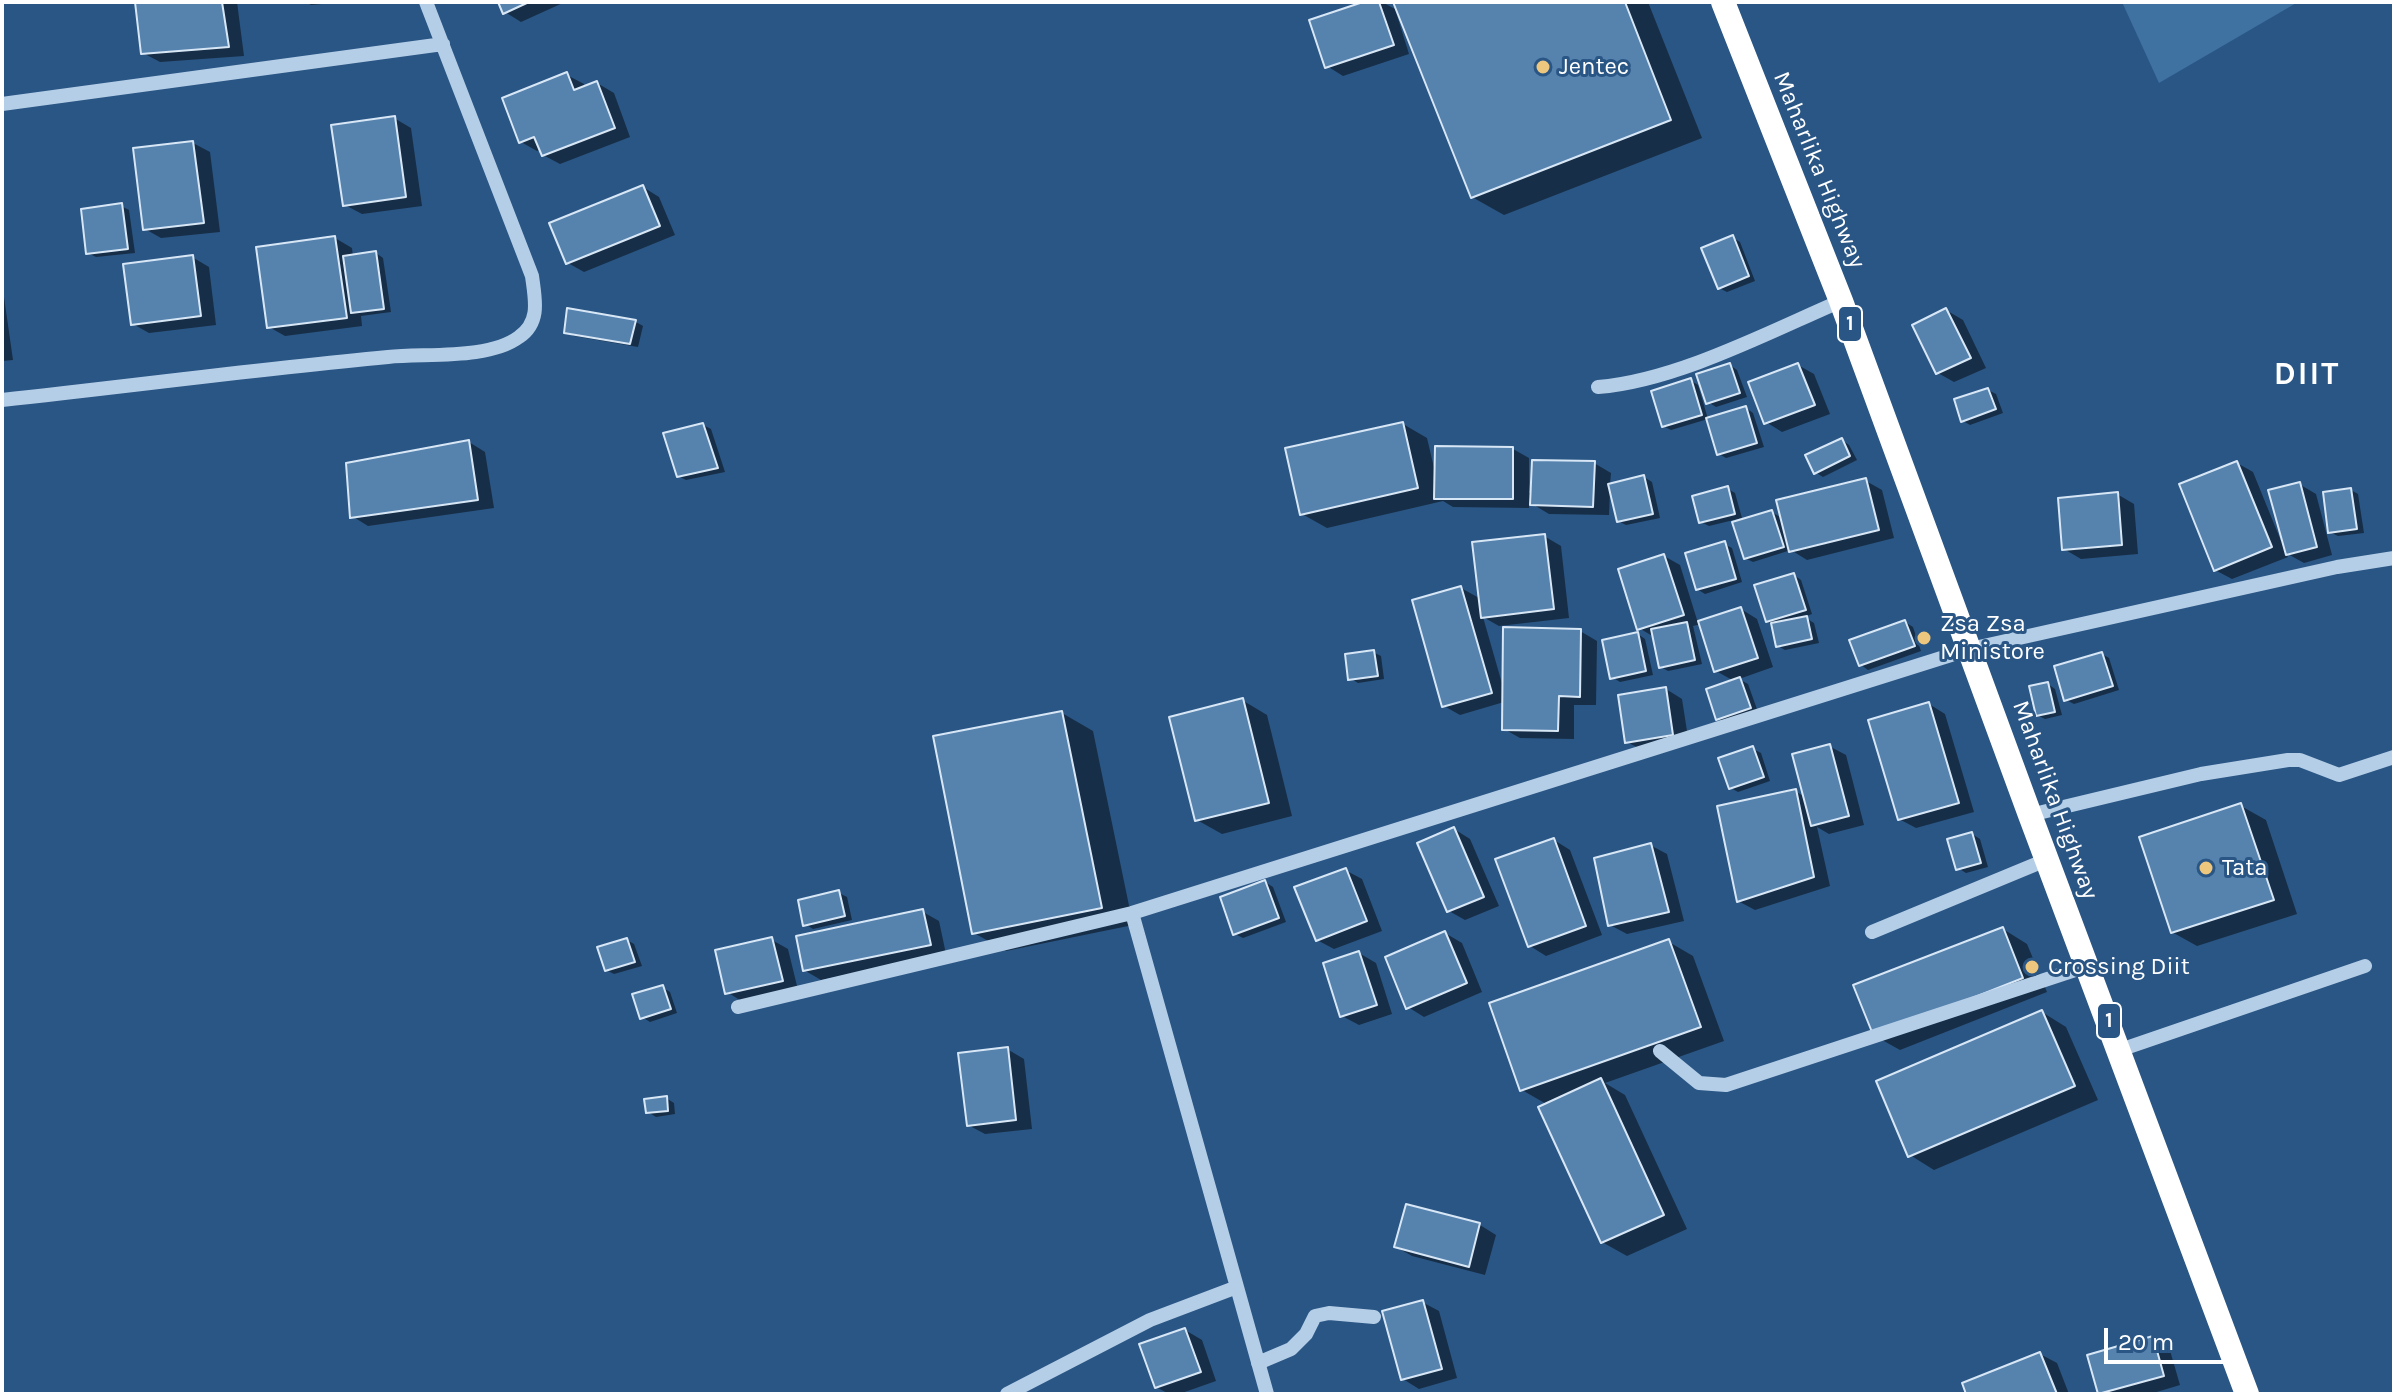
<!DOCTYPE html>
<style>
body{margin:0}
#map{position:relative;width:2396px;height:1396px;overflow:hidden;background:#2a5685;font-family:Karla,sans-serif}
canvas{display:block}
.frame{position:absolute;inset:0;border:4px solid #fff;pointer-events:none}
.scale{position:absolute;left:2104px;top:1328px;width:128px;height:36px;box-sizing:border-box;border:4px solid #fff;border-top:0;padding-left:10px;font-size:24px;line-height:28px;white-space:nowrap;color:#fff;-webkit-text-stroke:6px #2a5685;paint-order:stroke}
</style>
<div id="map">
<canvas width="2396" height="1396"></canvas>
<div class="frame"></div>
<div class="scale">20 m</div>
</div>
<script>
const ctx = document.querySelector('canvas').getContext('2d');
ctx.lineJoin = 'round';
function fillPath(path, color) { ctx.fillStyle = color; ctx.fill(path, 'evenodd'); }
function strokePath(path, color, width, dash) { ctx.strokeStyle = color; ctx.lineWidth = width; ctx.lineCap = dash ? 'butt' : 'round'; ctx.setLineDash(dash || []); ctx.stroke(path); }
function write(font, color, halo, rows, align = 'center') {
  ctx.font = font + ' Karla,sans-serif'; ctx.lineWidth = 6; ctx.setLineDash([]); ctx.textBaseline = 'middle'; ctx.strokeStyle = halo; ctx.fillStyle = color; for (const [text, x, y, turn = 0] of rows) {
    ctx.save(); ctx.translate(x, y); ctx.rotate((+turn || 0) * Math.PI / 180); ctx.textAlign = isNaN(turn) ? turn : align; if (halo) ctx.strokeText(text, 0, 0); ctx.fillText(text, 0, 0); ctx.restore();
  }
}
const green = new Path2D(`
 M2122,2h176l-139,81z`);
const shadow = new Path2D(`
 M137,2h100l7,54 -84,6 -17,-9z
 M306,2h37l-32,3z
 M500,2h65l-44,20 -16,-10z
 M1369,2h13l13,7 14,45 -66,22 -16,-10z
 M1395,2h253l54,136 -198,77 -32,-18z
 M567,75l17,9 1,4 12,-5 17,10 16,44 -70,27 -17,-9 -2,-5 -4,1 -16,-9z
 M394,118l17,10 11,78 -60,8 -17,-9z
 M193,143l17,9 10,80 -59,6 -16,-9z
 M643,187l16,10 16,38 -91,37 -16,-9z
 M121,206l8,4 6,43 -39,4 -8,-4z
 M1732,237l8,5 15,39 -28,11 -8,-4z
 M335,238l17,10 1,9 23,-4 7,5 8,54 -30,4 1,10 -77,10 -16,-9z
 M192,257l17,10 7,58 -67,8 -16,-9z
 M2,283l11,77 -11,1z
 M569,310l67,12 7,4 -5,21 -64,-11 -8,-4z
 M1946,310l17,10 23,48 -32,14 -16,-9z
 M1730,365l7,5 10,27 -31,10 -8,-5z
 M1798,365l16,9 16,40 -48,18 -16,-10z
 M1690,380l8,5 10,34 -37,11 -8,-4z
 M1988,390l8,4 7,19 -33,12 -7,-4z
 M1746,408l7,5 11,34 -38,11 -7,-4z
 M1403,424l24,14 8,34 78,-23 16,9v35h4l61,-30 17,10 -1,12 34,-8 8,5 8,36 -34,7 -8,-4 -8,-31 -1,25 -60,-1 -20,-12v6l-76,-1 -10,-6 -116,27 -25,-14z
 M703,425l8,4 14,43 -39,8 -8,-4z
 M1842,440l7,5 8,15 -34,17 -8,-5z
 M469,442l16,10 9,56 -126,18 -16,-10z
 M2237,463l16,9 28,69 3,-1 15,-56 17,10 16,61 -28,8 -18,-10 2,4 -56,22 -17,-9z
 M1866,481l16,9 12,48 -87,22 -16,-10 -38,12 -8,-4 27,-46 11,7z
 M1728,489l7,4 7,25 -33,8 -8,-4z
 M2351,490l7,4 6,39 -26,3 -8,-4z
 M2117,494l17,10 4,50 -57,5 -17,-10z
 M1544,536l17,10 8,72 -70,8 -16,-9 20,70 77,-56 17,10 -1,64h-22v34l-54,-1 -16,-9v-27l-44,13 -16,-9 17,-118 20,11z
 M1724,544l8,4 10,34 -37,12 -8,-5z
 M1664,556l16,9 18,58 43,-14 16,10 16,48 -34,12 9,5 10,28 -33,11 -7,-5 16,-37 -18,-10 -15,-47 -8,2 9,38 -34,7 -7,-4 -7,-30 -15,-9z
 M1794,575l7,5 11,34 -8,3 10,6 5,20 -34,7 -7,-4 -4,-21 -7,-4z
 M1905,622l8,5 8,24 -53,19 -7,-5z
 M1638,634l7,5 8,36 -33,7 -8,-5z
 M1373,652l8,4 3,23 -26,4 -8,-5z
 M2102,654l7,4 10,32 -45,14 -8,-4z
 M2048,684l7,5 7,26 -17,4 -8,-4z
 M1666,689l16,10 7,45 -45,7 -17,-9z
 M1242,700l25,15 25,101 -70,18 -25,-14z
 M1929,704l16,10 29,98 -58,16 -17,-9z
 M1062,713l31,18 40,194 -127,26 -32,-18z
 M1829,746l17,9 18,70 -35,9 -12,-7 13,59 -75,24 -17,-9 57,-110 10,6z
 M1753,749l8,4 9,28 -32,11 -7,-4z
 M2241,806l25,14 31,94 -100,32 -25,-14z
 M1454,829l16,10 29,67 -34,14 -16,-9z
 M1972,834l8,5 8,28 -22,6 -8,-5z
 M1554,840l16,10 32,85 -56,21 -16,-10z
 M1650,845l17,9 17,67 -57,13 -17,-9z
 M1345,870l17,9 20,52 -48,18 -17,-9z
 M1265,882l8,5 13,35 -43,16 -8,-4z
 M839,893l8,4 5,23 -39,9 -8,-5z
 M923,912l16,9 7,33 -125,26 -17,-10z
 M2003,929l24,15 20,48 -147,58 -25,-14z
 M1445,933l17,10 20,49 -58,25 -16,-10z
 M627,940l7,4 8,22 -28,8 -8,-4z
 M772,940l16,9 10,41 -55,12 -16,-10z
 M1669,942l24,14 31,85 -119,42 20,12 62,134 -60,27 -25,-14 -54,-137 -26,-15z
 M1359,953l17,10 16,51 -33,11 -17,-9z
 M662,987l8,5 7,21 -27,9 -8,-5z
 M2042,1012l24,15 32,73 -164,70 -24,-15z
 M1007,1049l17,10 8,70 -47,5 -17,-9z
 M666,1098l8,5 1,11 -19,3 -8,-5z
 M1407,1206l73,19 16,10 -11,40 -73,-19 -16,-9z
 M1422,1302l17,9 18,67 -38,11 -16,-10z
 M1185,1330l17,10 14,41 -37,13h-10l-13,-7z
 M2152,1338l17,9 11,38 -30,9h-50l-11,-38z
 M2040,1354l17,9 12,31h-101z`);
const building = new Path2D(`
 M135,2h87l7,45 -88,7z
 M498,2h31l-26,12z
 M1363,2h16l15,43 -69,23 -16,-48z
 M1393,2h232l46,118 -200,78z
 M567,72l7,18 23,-9 18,47 -73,28 -8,-19 -15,6 -17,-45z
 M395,116l11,81 -63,9 -12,-81z
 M193,141l11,82 -61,7 -10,-82z
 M643,185l17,41 -94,38 -17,-41z
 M122,203l6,46 -42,5 -5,-45z
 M1733,235l16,41 -31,13 -17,-41z
 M335,236l12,82 -80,10 -11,-81z
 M376,251l8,58 -33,4 -8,-57z
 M193,255l8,61 -70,9 -8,-61z
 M567,308l69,12 -6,24 -66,-11z
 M1946,308l25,50 -35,16 -24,-49z
 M1730,363l10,30 -34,11 -10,-30z
 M1798,363l17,42 -51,19 -16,-42z
 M1691,378l11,37 -40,12 -11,-36z
 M1988,388l8,21 -35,13 -7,-23z
 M1746,406l11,37 -40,12 -11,-37z
 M1403,422l15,66 -118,27 -15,-67z
 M703,423l15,45 -41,9 -14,-44z
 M1842,438l8,18 -36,18 -9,-19z
 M469,440l9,60 -128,18 -4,-55z
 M1435,446l78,1v52h-79z
 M1532,460l63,1 -2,46 -63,-2z
 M2237,461l35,86 -58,24 -35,-87z
 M1644,475l9,39 -36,8 -9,-38z
 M1866,478l13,52 -90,22 -13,-52z
 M2300,482l17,65 -31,8 -18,-65z
 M1728,486l7,28 -36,9 -7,-27z
 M2351,488l6,41 -29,4 -5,-41z
 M2118,492l4,53 -60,5 -4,-52z
 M1772,510l12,37 -40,12 -12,-37z
 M1545,534l9,75 -73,9 -9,-76z
 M1725,541l11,38 -40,11 -11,-37z
 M1664,554l20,61 -47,15 -19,-61z
 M1794,573l12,37 -40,12 -12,-37z
 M1461,586l31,107 -50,14 -30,-107z
 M1741,607l17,51 -44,14 -16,-51z
 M1807,616l5,23 -36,8 -5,-24z
 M1905,620l10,26 -56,20 -10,-26z
 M1687,622l8,38 -36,8 -8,-39z
 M1503,627l78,2 -1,68 -21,-1 -1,35 -56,-1z
 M1638,632l8,39 -36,8 -8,-39z
 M1374,650l4,26 -30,4 -3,-26z
 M2102,652l11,34 -49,15 -10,-35z
 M1740,677l11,31 -35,12 -10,-31z
 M2048,682l7,30 -19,4 -7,-30z
 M1666,687l7,48 -48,8 -7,-48z
 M1243,698l26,105 -74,18 -26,-104z
 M1929,702l30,101 -61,17 -30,-100z
 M1062,711l40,197 -130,26 -39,-198z
 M1830,744l19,72 -38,10 -19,-72z
 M1753,746l11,31 -35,12 -11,-31z
 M1796,789l18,88 -77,25 -20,-96z
 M2241,803l33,97 -103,33 -32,-96z
 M1454,827l30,70 -37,15 -30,-69z
 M1972,832l9,31 -25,7 -9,-31z
 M1554,838l32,88 -58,21 -33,-88z
 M1651,843l18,69 -61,14 -14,-68z
 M1346,868l21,53 -51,20 -22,-54z
 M1265,880l14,38 -46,17 -13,-38z
 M839,890l6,26 -42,10 -5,-26z
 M923,909l8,36 -128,26 -7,-35z
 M2003,927l20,51 -149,59 -21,-52z
 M1445,931l22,52 -61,26 -21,-52z
 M772,937l11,44 -58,13 -10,-44z
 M627,938l8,24 -30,9 -8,-24z
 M1669,939l32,88 -181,64 -31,-88z
 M1359,951l18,54 -37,12 -17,-54z
 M663,985l8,24 -31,10 -8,-25z
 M2042,1010l33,76 -167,71 -32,-76z
 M1008,1047l8,73 -49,6 -9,-73z
 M1601,1078l63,137 -63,28 -63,-136z
 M667,1096l1,15 -22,2 -2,-14z
 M1406,1204l74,19 -11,44 -75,-20z
 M1423,1300l19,69 -41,11 -19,-69z
 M1185,1328l16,44 -46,16 -16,-44z
 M2153,1336l11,40 -66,18 -11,-39z
 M2040,1352l17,42h-91l-4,-11z`);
const minor = new Path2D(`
 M2,104l441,-60
 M1598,387c78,-6 171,-55 243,-86
 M2,400c129,-14 257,-31 386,-43 38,-4 100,3 131,-20 22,-15 16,-38 13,-61l-106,-274
 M2030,815l171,-41 87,-14h12l39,15 55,-18
 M1132,913l135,481
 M1872,932l174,-72
 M738,1007l394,-94 838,-264 367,-82 57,-9
 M2120,1050l245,-84
 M1660,1051l39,32 27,2 361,-119
 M1258,1363l33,-14 15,-15 9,-18 14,-3 45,4
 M1007,1394l143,-74 87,-33`);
const highway = new Path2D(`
 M1723,2l118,299 189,514 217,579`);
const markers = [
 [1543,67,8,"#edc77d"],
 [1924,638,8,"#edc77d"],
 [2206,868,8,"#edc77d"],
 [2032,967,8,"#edc77d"]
];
const shields = [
 [1850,324,24],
 [2109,1021,24]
];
const shieldNames = [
 ["1",1850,324],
 ["1",2109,1021]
];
const poiNames = [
 ["Jentec",1559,67],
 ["Zsa Zsa",1940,624],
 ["Ministore",1940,652],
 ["Tata",2222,868],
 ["Crossing Diit",2048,967]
];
const streetNames = [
 ["Maharlika Highway",1819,170,68],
 ["Maharlika Highway",2055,800,70]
];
const districtNames = [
 ["DIIT",2307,375]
];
fillPath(green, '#3f71a1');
fillPath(shadow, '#0007');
fillPath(building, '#5682ae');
strokePath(building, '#d8e7f6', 2);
strokePath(minor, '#b5cee7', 14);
strokePath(highway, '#fff', 24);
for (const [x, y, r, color] of markers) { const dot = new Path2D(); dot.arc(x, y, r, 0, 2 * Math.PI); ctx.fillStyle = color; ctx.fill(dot); strokePath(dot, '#2a5685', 3); }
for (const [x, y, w] of shields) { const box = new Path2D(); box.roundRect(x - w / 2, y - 18, w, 36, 6); ctx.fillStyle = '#2a5685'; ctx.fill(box); strokePath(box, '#fff', 2); }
write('bold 22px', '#fff', null, shieldNames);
write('24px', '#fff', '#2a5685', poiNames, 'left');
write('24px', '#fff', '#2a5685', streetNames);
ctx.letterSpacing = '2px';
write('bold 32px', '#fff', '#2a5685', districtNames);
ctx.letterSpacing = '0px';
</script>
